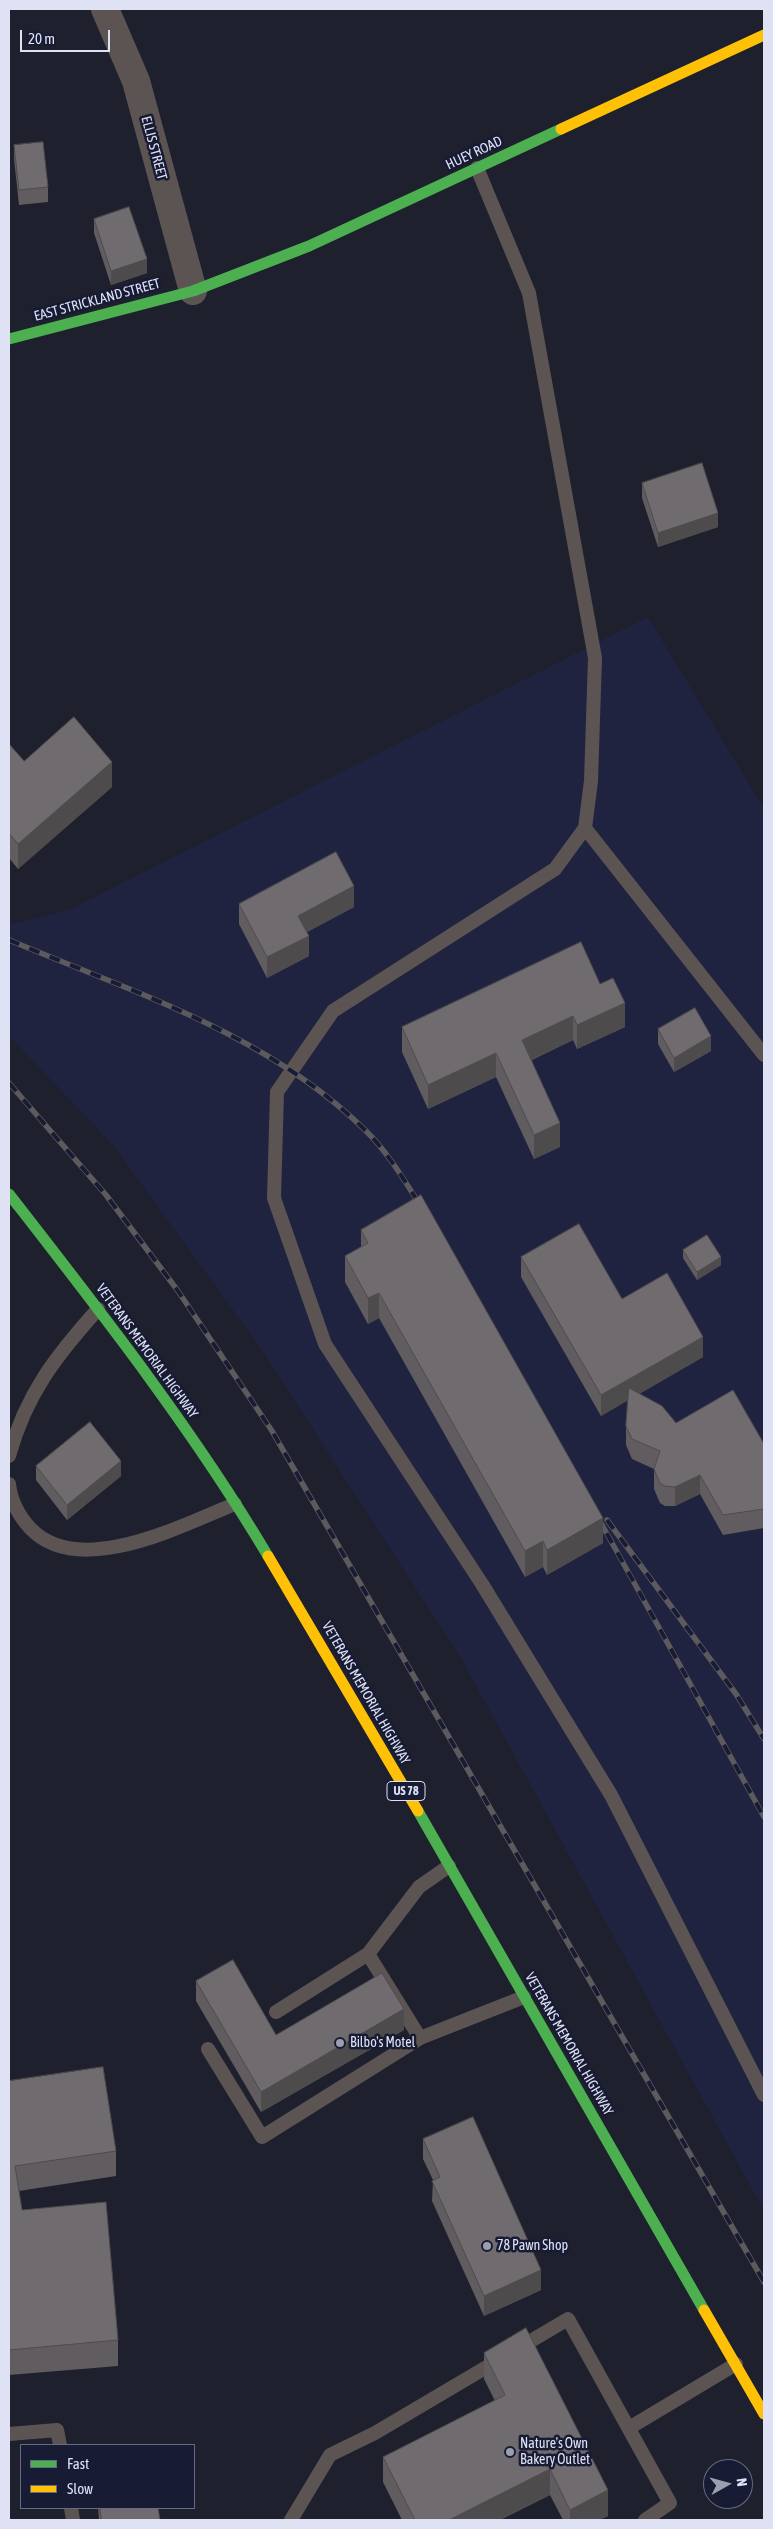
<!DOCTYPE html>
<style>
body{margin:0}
#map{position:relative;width:773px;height:2529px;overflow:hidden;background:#1e202e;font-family:"Asap Condensed",sans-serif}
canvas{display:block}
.frame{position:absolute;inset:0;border:10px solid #dee2f4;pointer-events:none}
.legend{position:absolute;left:20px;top:2444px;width:175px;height:65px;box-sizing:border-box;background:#181b34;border:1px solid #676b81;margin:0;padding:6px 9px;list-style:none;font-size:15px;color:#dee2f4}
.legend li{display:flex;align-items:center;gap:10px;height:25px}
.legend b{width:25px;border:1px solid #676b81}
.north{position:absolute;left:703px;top:2459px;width:50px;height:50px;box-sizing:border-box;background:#181b34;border:1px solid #676b81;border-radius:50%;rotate:83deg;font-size:14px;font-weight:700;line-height:20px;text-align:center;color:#dee2f4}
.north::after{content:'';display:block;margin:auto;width:18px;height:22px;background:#9b9eaf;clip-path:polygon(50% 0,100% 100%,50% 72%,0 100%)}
.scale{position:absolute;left:20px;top:30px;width:90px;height:22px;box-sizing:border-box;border:2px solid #dee2f4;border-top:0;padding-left:6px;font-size:15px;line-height:18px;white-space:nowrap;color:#dee2f4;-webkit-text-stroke:4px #181b34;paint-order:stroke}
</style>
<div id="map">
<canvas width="773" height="2529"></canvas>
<div class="frame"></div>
<ul class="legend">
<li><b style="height:6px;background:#4caf50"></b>Fast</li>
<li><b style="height:6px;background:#ffc107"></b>Slow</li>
</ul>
<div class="north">N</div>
<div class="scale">20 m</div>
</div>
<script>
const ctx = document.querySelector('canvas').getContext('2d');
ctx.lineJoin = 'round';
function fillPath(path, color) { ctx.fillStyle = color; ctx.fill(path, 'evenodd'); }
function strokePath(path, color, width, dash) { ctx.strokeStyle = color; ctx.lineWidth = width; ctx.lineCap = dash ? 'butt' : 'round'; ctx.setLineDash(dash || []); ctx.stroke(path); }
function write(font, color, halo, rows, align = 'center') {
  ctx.font = font + ' "Asap Condensed",sans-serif'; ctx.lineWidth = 5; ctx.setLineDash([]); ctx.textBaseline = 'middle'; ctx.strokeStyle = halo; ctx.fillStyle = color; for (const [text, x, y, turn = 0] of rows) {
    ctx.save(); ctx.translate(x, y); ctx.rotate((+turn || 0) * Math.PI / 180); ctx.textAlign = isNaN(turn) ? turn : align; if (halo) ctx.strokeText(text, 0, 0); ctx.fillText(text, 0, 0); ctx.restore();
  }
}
const built = new Path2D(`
 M648,617l116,192v1402l-302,-551 -200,-310 -149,-205 -104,-109v-111l62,-16z`);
const lane = new Path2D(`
 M477,168l52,125 66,365 -4,123 -6,47 -30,41 -222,142 -56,81 -3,106 51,146 157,240 129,211 153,300
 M585,828l179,227
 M9,1456c17,-62 47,-100 89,-147
 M9,1484c2,17 10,32 21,44 49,52 152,-3 205,-24
 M368,1954l52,84
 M276,2012l92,-58 51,-67 30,-21
 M208,2049l54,88 158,-99 104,-41
 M629,2428l107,-64
 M9,2434l48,-4 3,15
 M71,2508l2,12
 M291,2520l39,-65 45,-22 193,-114 102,184 -25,17`);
const street = new Path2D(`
 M105,9l31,72 57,210`);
const fast = new Path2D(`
 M9,339l184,-48 116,-45 252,-117
 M9,1194c91,117 183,234 259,362
 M418,1811l286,499`);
const slow = new Path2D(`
 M561,129l203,-94
 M268,1556l150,255
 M704,2310l60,104`);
const rail = new Path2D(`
 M9,940c124,52 258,94 356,190 23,22 41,53 58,80
 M9,1083l97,112 72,96 94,140 492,851
 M596,1514l168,303
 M607,1520l129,174 28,45`);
const wall = new Path2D(`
 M14,145l34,42v15l-29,3 -5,-46z
 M94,219l53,54 -36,12 -17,-52z
 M642,483l76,44 -60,20 -16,-49z
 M9,744l15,17 88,26 -94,82 -9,-11z
 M239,904l115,3 -47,25 2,24 -42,22 -28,-54z
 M600,984l25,43 -48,22 -4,-9 -41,20 28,87 -26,12 -38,-82 -68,32 -26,-57v-25z
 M658,1029l53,22 -37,21 -16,-28z
 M361,1230l242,313 -56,32 -4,-8 -18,10 -146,-259 -11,6 -23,-42v-26l16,-9z
 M683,1250l38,15 -24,15 -14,-22z
 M521,1257l101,42 81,58 -64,37 37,29 88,21v84l-41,7 -23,-41 -25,12h-10l-5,-3 -6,-14v-20l-22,-10 -6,-14v-19l2,-26 -27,16 -80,-139z
 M36,1466l85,10 -54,44 -31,-40z
 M196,1981l80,54 128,-5 -143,82 -65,-111z
 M9,2081l107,70v25l-97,15 3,19 96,130v26l-109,9z
 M423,2139l118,151 -57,26 -52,-115 1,-21 -10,-21z
 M484,2353l124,163 -9,4h-36l-13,-25 -50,25h-98l-19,-38v-25l112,-56 -11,-22z
 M98,2508h60l2,12h-61z`);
const shadedWall = new Path2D(`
 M147,259v14l-36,12v-14z
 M718,513v14l-60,20v-14z
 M112,762v25l-94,82v-25z
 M354,886v21l-56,30v-21z
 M309,936v20l-42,22v-21z
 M625,1003v24l-48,22v-24z
 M573,1016v24l-51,24v-24z
 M711,1036v15l-37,21v-14z
 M496,1053v24l-68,32v-24z
 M560,1123v24l-26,12v-24z
 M721,1257v8l-24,15v-8z
 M379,1293v25l-11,6v-26z
 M703,1337v20l-102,59v-21z
 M121,1461v15l-54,44v-15z
 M700,1475v19l-25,12v-19z
 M603,1518v25l-56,32v-25z
 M543,1541v26l-18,10v-26z
 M404,2009v21l-143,82v-20z
 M541,2270v20l-57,26v-20z
 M550,2469v26l-50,25h-51z
 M608,2490v26l-9,4h-29v-10z`);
const building = new Path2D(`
 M43,142l5,45 -29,3 -5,-45z
 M129,207l18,52 -36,12 -17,-52z
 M702,463l16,50 -60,20 -16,-50z
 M74,717l38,45 -94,82 -9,-11v-89l15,17z
 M336,852l18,34 -56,30 11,20 -42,21 -28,-53z
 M581,942l19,42 13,-6 12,25 -48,22 -4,-9 -51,24 38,83 -26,12 -38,-82 -68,32 -26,-58z
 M695,1008l16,28 -37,22 -16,-29z
 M421,1195l182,323 -56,32 -4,-9 -18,10 -146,-258 -11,5 -23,-42 23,-13 -7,-13z
 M579,1224l43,75 45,-26 36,64 -102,58 -80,-138z
 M707,1235l14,22 -24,15 -14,-22z
 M629,1388l33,18 14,17 57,-33 31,54v65l-41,6 -23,-40 -25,12 -10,-1 -5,-3 -6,-14 6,-18 -28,-12 -6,-13z
 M90,1422l31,39 -54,44 -31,-39z
 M233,1960l43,75 106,-62 22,36 -143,83 -65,-111z
 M103,2067l13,84 -101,15 7,44 84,-8 12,138 -109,10v-269z
 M473,2117l68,153 -57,26 -52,-115 8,-4 -17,-38z
 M526,2328l82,162 -38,20 -20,-41 -101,51h-34l-32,-63 122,-62 -21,-42z
 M100,2508h58l2,12h-58z`);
const markers = [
 [340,2043,5,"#9b9eaf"],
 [487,2246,5,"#9b9eaf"],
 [510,2452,5,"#9b9eaf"]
];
const shields = [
 [406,1791,38]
];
const shieldNames = [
 ["US 78",406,1791]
];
const streetNames = [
 ["ELLIS STREET",154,148,75],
 ["HUEY ROAD",474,153,-25],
 ["EAST STRICKLAND STREET",97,300,-15],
 ["VETERANS MEMORIAL HIGHWAY",147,1351,54],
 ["VETERANS MEMORIAL HIGHWAY",366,1693,60],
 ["VETERANS MEMORIAL HIGHWAY",569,2044,60]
];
const poiNames = [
 ["Bilbo's Motel",350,2043],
 ["78 Pawn Shop",497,2246],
 ["Nature's Own",520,2444],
 ["Bakery Outlet",520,2460]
];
fillPath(built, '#1f2340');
strokePath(lane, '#5c5452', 14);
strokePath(street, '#5c5452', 28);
strokePath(fast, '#4caf50', 11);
strokePath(slow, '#ffc107', 11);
strokePath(rail, '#5d5a5e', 5.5);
strokePath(rail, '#181b34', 4, [11]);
fillPath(wall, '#605c5f');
fillPath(shadedWall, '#4e4b4d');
fillPath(building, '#706b6e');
strokePath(building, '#4e4b4d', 1);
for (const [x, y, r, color] of markers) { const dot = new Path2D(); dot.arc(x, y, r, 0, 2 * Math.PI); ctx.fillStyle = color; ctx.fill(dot); strokePath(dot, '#181b34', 2); }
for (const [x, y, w] of shields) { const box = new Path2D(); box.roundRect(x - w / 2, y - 9.5, w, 19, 4); ctx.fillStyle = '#181b34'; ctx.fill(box); strokePath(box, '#dee2f4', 1); }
write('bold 12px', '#dee2f4', null, shieldNames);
write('14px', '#dee2f4', '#181b34', streetNames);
write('14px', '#dee2f4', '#181b34', poiNames, 'left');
</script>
